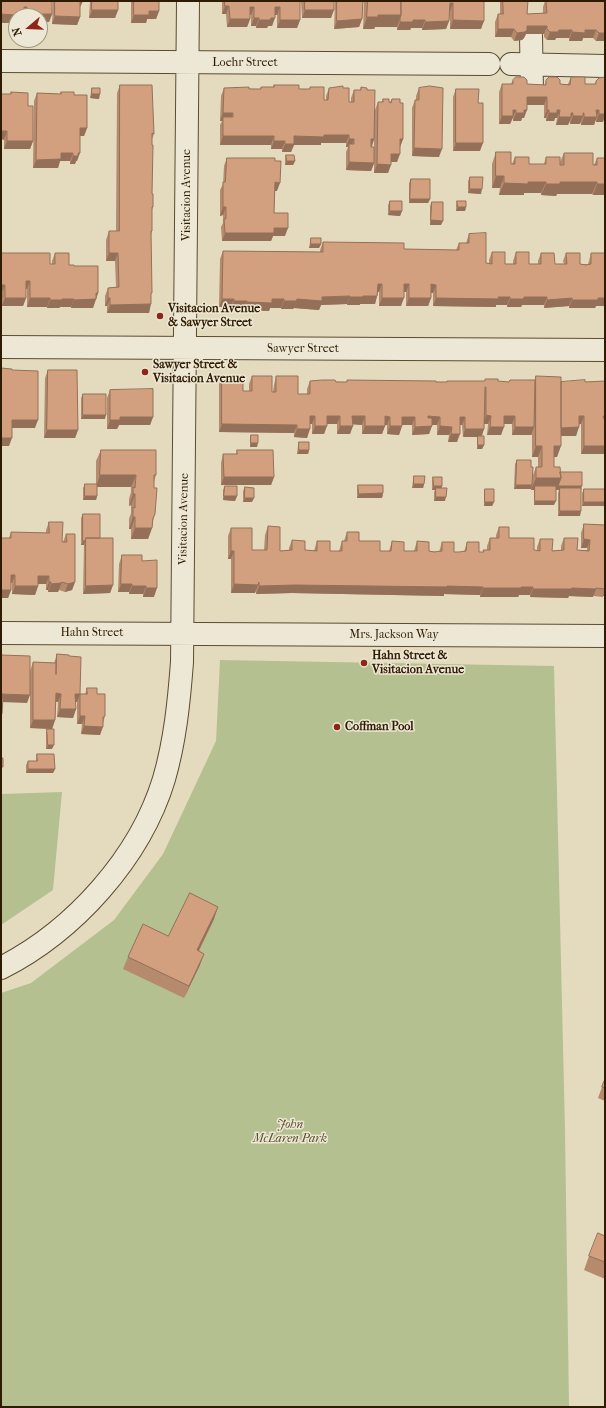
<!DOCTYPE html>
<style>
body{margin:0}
#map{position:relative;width:606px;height:1408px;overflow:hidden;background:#e4dbbe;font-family:"IM FELL French Canon",serif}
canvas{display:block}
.frame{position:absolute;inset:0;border:2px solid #2f1b01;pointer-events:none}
.north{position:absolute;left:8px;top:8px;width:40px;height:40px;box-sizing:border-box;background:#ede8d5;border:1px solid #a19680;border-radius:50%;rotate:251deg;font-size:11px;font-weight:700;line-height:16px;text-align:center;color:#2f1b01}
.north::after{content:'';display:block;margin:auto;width:14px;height:18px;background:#8f2418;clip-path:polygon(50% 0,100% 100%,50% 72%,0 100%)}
</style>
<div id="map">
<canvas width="606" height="1408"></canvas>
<div class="frame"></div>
<div class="north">N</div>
</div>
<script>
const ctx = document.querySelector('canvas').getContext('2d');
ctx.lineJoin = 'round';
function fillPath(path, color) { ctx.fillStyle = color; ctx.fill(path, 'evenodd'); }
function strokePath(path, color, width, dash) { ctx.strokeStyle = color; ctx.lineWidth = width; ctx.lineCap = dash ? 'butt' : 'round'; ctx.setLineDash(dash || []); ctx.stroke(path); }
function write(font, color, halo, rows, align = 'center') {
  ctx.font = font + ' "IM FELL French Canon",serif'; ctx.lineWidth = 3; ctx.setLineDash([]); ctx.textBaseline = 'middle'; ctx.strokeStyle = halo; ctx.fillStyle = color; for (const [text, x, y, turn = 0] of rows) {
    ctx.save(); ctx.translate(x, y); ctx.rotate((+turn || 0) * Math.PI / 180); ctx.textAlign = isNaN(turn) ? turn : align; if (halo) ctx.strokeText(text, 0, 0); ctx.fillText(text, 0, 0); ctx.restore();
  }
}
const green = new Path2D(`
 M220,660l334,6 11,464 4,277h-568v-414l30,-10 83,-63 49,-66 53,-113z
 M62,792l-9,98 -52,35v-131z`);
const minor = new Path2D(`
 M531,36l1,54
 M1,61l488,3
 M511,64l94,2
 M1,347l604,3
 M1,633l604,3
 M1,968c73,-37 139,-110 163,-189 11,-38 15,-77 18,-117l6,-661`);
const wall = new Path2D(`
 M1,1h51v13l-3,8h-9v-6h-16v-1v1h-8l-3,7z
 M53,1h30l-3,6v10l-3,8 -25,-1z
 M90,1h28v9l-3,8h-26z
 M131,1h28v10l-3,8h-9l-1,4h-15z
 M222,1h78v19l-3,8h-20v-13h-2l-3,11h-4l-1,2h-11v-2h-5v-11h-1v4l-3,8h-20l-1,-13h-4z
 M301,1h33l-3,17h-29z
 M335,1h28l-1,18 -3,8 -25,2z
 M364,1h120l-3,28h-31v-18l-1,10 -3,8 -24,1v-2h-11l-1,2h-13v-3h-22l-1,2h-11z
 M500,1h28l-1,13 16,-1v-6l2,-6h60v39l-1,1h-8l-3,-3h-10l-1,3h-13v-3h-13l-1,2h-8l-3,-3v-3h-18l-2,4 -2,2 -8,1 -3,-4h-16v-15l3,-8h2z
 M571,77l14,7h10l1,-3 9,-4v38l-2,7h-7v-3l-2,6h-13v-4l-1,3h-10v-3l-2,4h-12l1,-7h-2l-1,3h-8v-3h-2v-13h-17l-3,13h-2l-1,3h-8v-3l-3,6h-11v-32l3,-8h9l2,-4 14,4 18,1 1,-5 14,4h8z
 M120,85l34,49 -2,5v55l1,13 -1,3v21l-1,4v61l-2,17h-42v-7h-2v-10l3,-8 8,-1 -1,-26h-9v-21l3,-9h7l1,-138z
 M274,85l25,4h11v-2l14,13h2v-4l3,-8h14l6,14h2v-4l3,-8h6l1,-3 6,3 8,20 3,-8h4l1,-3 7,3 2,-3 8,4 3,36 -3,8 -3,15h-6l-3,11h-14v-10l-3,8 -25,-1v-18l2,-5h-2v-4h-25v2h-27l-3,7h-9v-3h-11v-4h-51v-20l2,-4h-2l1,-25 3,-8 36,1 1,-2h12zM374,140v7h-2z
 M92,88l7,11 -9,-1 1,-6z
 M419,88l20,69 -27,-1v-48l3,-8h1v-4z
 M456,89l24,62h-27v-54z
 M11,92l17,14 5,35 -3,8h-26v-9z
 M61,92l13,3 13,33 -3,8h-4l-3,25h-1l-1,3h-5v-3h-10l-2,7h-25l1,-67 3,-8 23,1z
 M496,152l15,12h1l3,-7 14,7h15l2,-7 14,5 4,-9 29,12h1l3,-7h8v37h-12l-1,-1h-35l-1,2 -15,-1v-2h-17v2h-25l1,-7h-8v-24z
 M286,155l9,6 -2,4h-8v-6z
 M227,158l50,33h-2l-1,22 11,23h-12l-2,5h-49l-1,-14 2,-4v-8l-3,1v-26l3,-6 1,-18z
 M470,177l11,17 -13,-1v-12z
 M411,179l19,20 -2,4h-19v-20z
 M390,201l12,10 -2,5 -12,-1v-10z
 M457,201l9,6 -1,4h-9v-6z
 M432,202l9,23h-11v-19z
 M469,234l17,29h3v-3l3,-8 13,12h8v-3l3,-9 13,12h9v-3l3,-8 14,11h9l-1,-3 3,-8 14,11h8l1,-3 2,-8 14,11v42h-9l-1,2h-26v-2l-25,2v-3h-22l-1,2h-14v-2h-11v2l-63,-1v-13h-2v5l-3,8h-22v-14h-2l-3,14h-22v-14h-1l-3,12h-15v1h-13v-1l-26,1 -2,5 -25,-2 -1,1h-12v-1h-11l-1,3 -25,-1v-1h-13v-2h-12l1,-48 3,-8 97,1v-2l3,-8 81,7 52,1 3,-7h7z
 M311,238l10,6 -2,4h-10l1,-6z
 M1,253l49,11h2v-3l3,-8 14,12 5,1 24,27 -5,15h-22v-1h-11l-1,1h-12v-1h-20v-18h-1v9l-3,8h-21v-13h-1z
 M48,370l30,60 -3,8h-31l1,-60z
 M222,376l21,15h6v-7l3,-8 20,16h1l1,-7 2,-9 22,18h9v-5l3,-8 37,1v-2l99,2 1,-1h38v-2l13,2 11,1 1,-2h25l1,-4 25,6h24l20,-1v73h-24v-30h-2l-3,12h-15l-4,21h-3v10l27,22 -1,27h-22v-23l1,-3h-3l-2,15h-20v-15h-3v-2v1h-17l1,-25 2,-4 14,7 2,8 3,-8h2v-10h-6v-22h-20v-11h-8l-3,11h-14l1,-11h-4v5l-2,7 2,9 -2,4h-5v-8l1,-4h-15l-1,-12h-2l-3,17h-9l1,-7h-12v-10h-5l-3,9 -17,1v-10h-10l-3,10 -12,-1v-9h-2l-3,9h-20v-9l-9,-1 -3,10h-13v-10h-10l-3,10h-12v-10h-2l-3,14 -13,-1v-4l-75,-1v-48z
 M110,390l43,27 -3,8h-31l-2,4h-10v-31z
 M83,394l22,25h-24v-21z
 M251,435l6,12h-7v-8z
 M299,442l10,8 -1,4h-11l1,-8z
 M101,450l55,25 -2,7 -2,46 -4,11h-17v-10h-2v-10l2,-6v-8l-2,1v-7l2,-7v-5h-34v9l-1,4h-13v-12l2,-4h11v-23z
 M237,450l37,27 -3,8h-50v-22l2,-9h13z
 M414,476l10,8 -1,4h-11l1,-8z
 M433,477l9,11 3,13h-11v-9l1,-2h-3v-9z
 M358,485l25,8 -1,5h-25v-9z
 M225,486l12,10 -2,5 -12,-1v-10z
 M245,487l7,15h-9v-11z
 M485,489l9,13 -2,4h-8v-13z
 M584,489l20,17h-22v-13z
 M83,514l16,24 14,47 -3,8 -27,1 1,-49h-3v-27z
 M49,522l13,20h1l3,-8 9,48 -3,8 -7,2 -6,-2 -1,2h-10v-2h-2v-6h-8v2l-3,9 -23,-1v-11h-1v7l-3,8h-7v-60h8l2,-6 35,1v-3z
 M584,524l21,1v72v-1h-2v1l-10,-1v1l-24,-1 -1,2 -38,-1v-2h-11l-1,2h-38v-2l-36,-1v2l-152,-3 -36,1v-4l-1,3h-24v-34h-3v-23l3,-8 21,22h12l1,-15 3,-9 12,25 9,-1v-2l3,-8 13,10 9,1 3,-10 13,10h9l3,-10h2l3,-9 12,9 21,10h9l3,-10 12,10h10l3,-10 12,10 10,1 3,-10 12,10h10l3,-10 12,10h4v-2h4v-4l3,-8h6v-3l3,-8 10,11 25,12 3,1v-4l3,-8 12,12 9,-1v-4l3,-8 13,12h10v-2h-6v-15z
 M122,555l20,6 12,36h-11v-3h-14v-2h-11l1,-28z
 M57,654l12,2 11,38h5l2,-6 10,6 8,22 -5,19 -19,-1 1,-10h-5v-22h-2l1,7 -3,9 -16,-1 1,-15h-2l-1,18 -3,9 -22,-1v-57l3,-9 21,1z
 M47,729l5,20h-6v-16z
 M37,754l18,15 -2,4h-27v-8l2,-4h8v-3z
 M214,919l-15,32 1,14 -16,33 -61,-29 5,-12 40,-21z
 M605,1079v22l-7,-3z
 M605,1236v43l-21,-9 5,-14z`);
const shadedWall = new Path2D(`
 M79,1h4l-3,6h-3z
 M450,3h3l-3,8h-3z
 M225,6h4l-3,8h-4z
 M24,7h3l-3,8v1h-8v6h-2l-1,1h-12v-9l15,-1z
 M250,7h4l-3,8h-4z
 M275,7h5l-3,8h-5z
 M92,10h26l-3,8h-26z
 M305,10h29l-3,8h-29z
 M149,11h10l-3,8h-9l-1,4h-15l3,-8z
 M39,14h13l-3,8h-9v-6h-2z
 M378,15h23l-4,12h-22l-1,2h-11l4,-12z
 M55,16l25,1 -3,8 -25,-1z
 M254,18h5l-3,8h-5z
 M271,18h4l-3,8h-4l-1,2h-11l3,-8z
 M230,19h20l-3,8h-20z
 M362,19l-3,8 -25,2 3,-8z
 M280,20h20l-3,8h-20z
 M413,20h12l-3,8h-11l-1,2h-13l3,-8z
 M453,20l31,1 -3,8h-31z
 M449,21l-3,8 -24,1 3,-8z
 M527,26h20l-3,8h-18l-2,4 -2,2 -8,1 3,-8z
 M498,29h16l-3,8h-16z
 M559,30h13l-3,8h-13l-1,2h-8l3,-8z
 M585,30h11l-3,8h-10l-1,3h-13l3,-9z
 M599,33h6v7l-1,1h-8z
 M92,94h8l-1,5 -9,-1z
 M527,97h20l-3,8h-20z
 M513,110h3l-6,14h-11l3,-8z
 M524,110h3l-3,8h-2l-1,3h-8l3,-8z
 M547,110h2l-3,8h-2z
 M557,110h3l-3,8h-2l-1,3h-8l3,-8z
 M596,110h3l-5,15h-13l3,-8z
 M223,113h10l-3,8 -7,-4 -1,4h-2z
 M571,113h2l-5,12h-12l3,-8z
 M584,113l-4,11h-10l3,-8z
 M599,114h6v1l-2,7h-7z
 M80,128h7l-3,8h-7z
 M1,131h6l-3,9 -3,-1z
 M324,135h25l-3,8h-25v2h-27l-3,7h-9l3,-8 9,-8z
 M223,136h51l-3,9h-51z
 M349,139h5l-3,8 -2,-3 -1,3h-2z
 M371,139h3l-3,8h-3z
 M400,139h3l-3,8z
 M7,141h26l-3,8h-26z
 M274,141h11l-3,8h-11z
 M456,143h27l-3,8h-27z
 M414,148l28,1 -3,8 -27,-1z
 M61,153h12l-3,8h-10l-2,7h-25l3,-8z
 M78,153h2l-3,8h-1l-1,3h-5l3,-8z
 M391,154h9l-3,8h-9z
 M287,161h8l-2,4h-8z
 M349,162l25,1 -3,8 -25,-1z
 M377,164l14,1 -3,8h-14z
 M496,176h8l-4,12h-8z
 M275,182l5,1 -3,8h-5z
 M528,182h18l-5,11h-17v2h-25l5,-12z
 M560,182h37l-5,12h-35l-1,2 -15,-1 5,-11z
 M597,184h8v11h-12z
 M470,189h12l-1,5 -13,-1z
 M410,199h20l-2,4h-19z
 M223,207h3l-3,8 -3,1z
 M458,207h8l-1,4h-9z
 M390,211h12l-2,5 -12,-1z
 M431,220l12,1 -2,4h-11z
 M274,228h14l-3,8h-12l-2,5h-49l3,-8z
 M311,244h10l-2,4h-10z
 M109,253h9l-3,8h-9z
 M26,281h4l-3,8h-4z
 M378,284h4l-3,8h-4z
 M404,284h5l-3,8h-5z
 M431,284l5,1 -3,8h-5z
 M1,285h4l-3,8h-1z
 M96,293h2l-5,15h-22l3,-8z
 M350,296l-3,8 -26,1 -2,5 -25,-2 -1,1h-12l3,-8 38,-4z
 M363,296h14l-2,8h-15v1h-13l3,-8z
 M498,297h12l-3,8h-11v2l-63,-1 3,-8z
 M524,297h23l-3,8h-22l-1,2h-14l3,-8z
 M5,298h21l-3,8h-21z
 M30,298h20l-3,9h-20z
 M108,298h2l-3,8h-2z
 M382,298h22l-3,8h-22z
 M409,298h22l-3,8h-22z
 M572,298l-3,8 -25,2 3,-8z
 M598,298h7v8h-9l-1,2h-26l3,-8z
 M62,299h12l-3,8h-11l-1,1h-12l3,-8z
 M222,299h12l-3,8h-12z
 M272,299h12l-3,9h-11l-1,3 -25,-1 3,-8z
 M234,301h13l-3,8h-13z
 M151,304l-2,9h-42l3,-8z
 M83,415h23l-1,4h-24z
 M486,415l5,1 -3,8h-5z
 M310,416h5l-3,8h-5z
 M327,416h13l-3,8h-13z
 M352,416h13l-3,9 -13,-1z
 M385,416l5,1 -3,8h-5z
 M428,416l12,1 -3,8h-12z
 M504,416h11l-3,8h-11z
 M579,416h5l-3,8 -5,1z
 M120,417h33l-3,8h-31l-2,4h-10l3,-9z
 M402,417h13l-3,8h-13z
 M460,417h5l-3,8h-5z
 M12,420h26l-3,8h-26z
 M222,424l75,1 -3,8 -75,-1z
 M315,426h12l-3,8h-12z
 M340,426h13l-3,8h-13z
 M365,426h20l-3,8h-20z
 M390,426h12l-3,9 -12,-1z
 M432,426l-3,8 -17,1 3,-8z
 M440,426l12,1 -3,8h-12z
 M490,427h14l-3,8h-14z
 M515,427h19l-3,8h-19z
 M579,427l-3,9h-20l3,-8z
 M297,429h13l-3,9 -13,-1z
 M465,429h19l-3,8h-18z
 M47,430h31l-3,8h-31z
 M451,434h9l-3,8h-9z
 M1,438h11l-3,8h-8z
 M251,443h7l-1,4h-7z
 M478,445h6l-2,4h-5z
 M536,446h6l-4,11h-6z
 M554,446h7l-4,11h-7z
 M584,446h21v8h-24z
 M299,450h10l-1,4h-11z
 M100,475h36l-5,12h-35z
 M224,477h50l-3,8h-50z
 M536,478h25l21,8 -1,4 -21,-2 -1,2h-24v-4l-1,4h-3z
 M414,484h10l-1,4h-11z
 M516,485h16l-1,4h-17z
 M434,486h8l-1,4 -5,-2 -1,2h-3z
 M383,493l-1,5h-25l2,-4z
 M133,494h2l-4,11 -2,1z
 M85,496h12l-1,4h-13z
 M224,496h13l-2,5 -12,-1z
 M436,497h10l-1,4h-11z
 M245,498h9l-2,4h-9z
 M535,501h21l-2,4h-20z
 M485,502h9l-2,4h-8z
 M584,502h21l-1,4h-22z
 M560,511h21l-1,5h-22z
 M155,514l-4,12 1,2 -4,11h-17l4,-11 18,-10z
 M133,517h2l-4,12h-2z
 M584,539l6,1 -3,8h-6z
 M83,541h2l-1,4h-3z
 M231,551h3l-3,8h-3z
 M11,575h4l-3,8h-4z
 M38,576h11l-3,8h-11z
 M49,582h2l-3,8h-2z
 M62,582l-4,10h-10l3,-8z
 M75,582l-3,8 -7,2 3,-8z
 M259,582l-4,11h-24l3,-9z
 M121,584h11l-3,8h-11z
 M113,585l-3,8 -27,1 3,-8z
 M295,585l152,1 36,1 -3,8 -36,-1v2l-152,-3 -36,1 3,-8z
 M15,586h23l-3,9 -23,-1z
 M132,586h14l-3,8h-14z
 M521,587h12l-3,8h-11l-1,2h-38l3,-9z
 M146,588h11l-3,9h-11z
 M572,588l24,1 -3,8 -24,-1 -1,2 -38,-1 3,-8z
 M1,590h10l-3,8h-7z
 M605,591v5h-2z
 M56,693l5,1 -3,8 -5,-1z
 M1,694l29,1 -3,8 -26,-1z
 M75,694h5l-3,8h-5z
 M60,709h16l-3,9 -16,-1z
 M80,716h5l-3,8h-5z
 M33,720h22l-3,9 -22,-1z
 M84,726l19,1 -3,8 -19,-1z
 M48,745h6l-2,4h-6z
 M28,769h27l-2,4h-27z
 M218,907l-4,12 -21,43 4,-12z
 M204,954l-4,11 -16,33 5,-12z`);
const building = new Path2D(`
 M1,1h51v13h-13v2h-12v-9h-3v7l-8,-1v2l-15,-1z
 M55,1h25v16l-25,-1z
 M92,1h26v9h-26z
 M134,1h25v10h-10v4h-15z
 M225,1h75v19h-20v-13h-5v11h-4l-1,2h-11v-2h-5v-11h-4v12h-20l-1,-13h-4z
 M305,1h29v9h-29z
 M337,1h26l-1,18 -25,2z
 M368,1h33v14h-23v2h-11z
 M401,1h83v20l-31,-1v-17h-3l-1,18 -24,1v-2h-12v2h-13v-4l1,-3z
 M503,1h25l-1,13 20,-1 -1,-12h59v32h-6l-3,-3h-11v3l-13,-1v-2h-13l-1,2h-8l-3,-3v-3h-20v4l-2,2 -8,1 -3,-4h-16v-15h5z
 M516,77h8l3,3v4l19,1v-5l3,-3h8l3,3v4l10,1 1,-8h14v7h11v-3l3,-3 6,-1v37h-6v-4h-3l1,7h-13v-4h-1v3h-10v-3h-2v4h-12l1,-7h-3v3h-8v-3h-2v-13h-20v13h-3v3h-8v-3h-3v6h-11v-32h11v-4z
 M120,85h32l2,49 -2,-1v12h1l-1,49h1v13h-1v24h-1l1,62h-1v11l-41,1v-7h-2v-10l11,-1 -1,-34h-9v-22h10z
 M274,85h25v4h11v-2h14v13h4l1,-12 14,-2v2h6v14h5v-12h7v-3l6,1v2h8l-1,49h-3v8h3v16l-25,-1v-18h5v-5h-5v-4h-25v2l-30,-1v8h-9v-3h-11v-5h-51v-19h10v-4h-10l1,-25 25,-1v2h12v-2h13z
 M430,86l13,2 -1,61 -28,-1 1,-48h4v-12z
 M92,88h8v6h-8z
 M456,89h23l-1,14h5v40h-27z
 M11,92l17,1v13h5v35h-26v-10h-6v-37h10z
 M61,92h13v3h13v33h-7v25h-2v3h-5v-3h-12v6l-25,1 1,-67 24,1z
 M383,99h6v3l2,1 1,-4h8v4h3v36h-3v15h-9v11l-14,-1 1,-62h5z
 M496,152h15v12h4v-7h14v7h17v-7h14v8h4v-12h29v12h4v-7h8v26h-8v-2h-37v2h-14v-2h-18v2l-24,-1v-7h-8z
 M286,155h8l1,6h-8z
 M227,158h48v3h6l-1,22 -5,-1 -1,31h14v15h-14v5h-49l-1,-14h2v-12h-3v-25h2z
 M470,177h13l-1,12h-12z
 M411,179h19v20h-20z
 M390,201h12v10h-12z
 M457,201h9v6h-8z
 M432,202h11v19l-12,-1z
 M486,233v30l6,1v-12h13v12h11v-12h13v12h12v-11h13l1,11h12l-1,-11h14v11l6,1 5,-1v-11h14v45h-7v2h-26v-2l-25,2v-3h-23v2h-14v-2h-12l1,2 -63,-1v-13l-5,-1v14h-22v-14h-5v14h-22v-14h-4l-1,12h-14v1h-13v-1l-28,1v4l-25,-2 -1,2h-12v-2h-12v4l-25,-1v-1h-13v-2h-12l1,-48 100,1v-10l81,1v6l55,1v-7h10v-9z
 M311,238h10v6h-10z
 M1,253h49v11h5v-11h14v12h5v1h24v27h-2v6l-22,1v-1h-12v1h-12v-2h-20v-17h-4v17h-21v-13h-4l1,13h-1z
 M1,368l11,1v1l26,1v49h-26v18h-11z
 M48,370h29l1,60h-31z
 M222,376h21v15h9v-15h20v16h4v-16h22v18h12v-13l12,-1h13l1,2h11v-2l89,1v1h11v-1h38v-2h13v2l11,1 1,-2h25l-1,47h-19v-11h-11v11h-14l1,-11 -5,-1v-28h-1l-1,42h-19v-12h-5v17h-9l1,-7 -12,-1v-9l-12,-1v2h4v8l-17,1v-10h-13v9h-12v-9l-5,-1v10h-20v-10h-13l1,10h-13v-10h-13v10h-12v-10h-5v13h-13v-4l-75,-1z
 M536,376l25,1v69h-7v21h6l1,11h-25v-11h6v-21h-6z
 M585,380v2l20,-1v35h-2l1,3h1v27h-21v-30h-5v11l-18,1v-46z
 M153,389v28h-33v3h-10v-30z
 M83,394h23v21h-23z
 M251,435h7v8h-7z
 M478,436h6v9h-6z
 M299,442h10v8h-10z
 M101,450h55v25h-2v13h3l-2,26 -2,4 -1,10h-17v-11h-2v-10l2,1v-14h-2v-7l2,1 1,-13h-36z
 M237,450h36l1,27h-50l-1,-23h14z
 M517,460h14v7h2l-1,18h-16z
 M560,472h22v14h-24l3,-8z
 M414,476h11l-1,8h-10z
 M433,477h9v9h-8z
 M85,484h12v12h-12z
 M358,485h25v8l-24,1z
 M225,486h12v10h-13z
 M535,486h21v15h-21z
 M245,487l9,1v10h-9z
 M436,488h11l-1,9h-10z
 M560,488h21v23h-21z
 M485,489h9v13h-9z
 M584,489h21v13h-21z
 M83,514h17v24h-14l-1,3h-2z
 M49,522h14l-1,20h5l-1,-8h9v48l-7,2 -6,-2 -1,1 -10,1v-2h-2v-6h-11v10h-23v-11h-4v15h-10v-52h10v-6l38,1z
 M584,524l21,1v64l-9,-1v1l-24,-1 -1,1h-38v-2h-12v1h-38v-1l-36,-1v1l-152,-2 -36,1v-4l-1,3 -24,-1v-33h-3v-23h21v22h15l1,-24 12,1v24l12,-1v-10l13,1v9l12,1v-10h13v10h12v-10h5v-9h12v9h21v10h11l1,-10 12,1v9h13v-10l12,1v9l5,1 8,-1v-9h12v10h5l7,-1 1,-9h12v10h5l-1,-2h7v-12h9v-11h10v11h25v12l6,1v-12h13l-1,12 12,-1v-12h14l-1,12 12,1 1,-11 -6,-1z
 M86,538h27v47l-27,1z
 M122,555h20v6l15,-1v28h-11v-2h-14v-2h-11z
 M57,654l12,1v1l12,1 -1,37h-5l1,15h-16l1,-15 -5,-1 -1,27h-22v-58l23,1v11z
 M1,655l29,1v39l-29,-1z
 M87,688h10v6h8v22l-2,1v10l-19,-1 1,-10h-5v-22h7z
 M1,698h2l-1,16h-1z
 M47,729h7v16h-6z
 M37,754h17l1,15h-27v-8h9z
 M1,758h2v9h-2z
 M190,893l28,14 -21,43 7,4 -15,32 -61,-29 15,-33 25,12z
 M605,1079v9l-3,-1z
 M598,1233l7,3v26l-16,-6z`);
const markers = [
 [160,316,4,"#8f2418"],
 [145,372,4,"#8f2418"],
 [364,663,4,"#8f2418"],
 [337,727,4,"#8f2418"]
];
const streetNames = [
 ["Loehr Street",245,63],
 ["Visitacion Avenue",187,195,-90],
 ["Sawyer Street",303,349],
 ["Visitacion Avenue",184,519,-89],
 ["Hahn Street",92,633],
 ["Mrs. Jackson Way",394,635]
];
const poiNames = [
 ["Visitacion Avenue",168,309],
 ["& Sawyer Street",168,323],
 ["Sawyer Street &",153,365],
 ["Visitacion Avenue",153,379],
 ["Hahn Street &",372,656],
 ["Visitacion Avenue",372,670],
 ["Coffman Pool",345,727]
];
const parkNames = [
 ["John",290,1125],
 ["McLaren Park",290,1139]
];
fillPath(green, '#b5c091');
strokePath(minor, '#5c4b30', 24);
strokePath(minor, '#ede8d5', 22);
fillPath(wall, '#b58a6d');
fillPath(shadedWall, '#947059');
fillPath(building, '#d3a07f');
strokePath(building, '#947059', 1);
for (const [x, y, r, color] of markers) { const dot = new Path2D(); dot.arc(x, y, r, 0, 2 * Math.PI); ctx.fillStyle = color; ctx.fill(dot); strokePath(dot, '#ede8d5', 1.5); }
write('12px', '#2f1b01', '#ede8d5', streetNames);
write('bold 12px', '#2f1b01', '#ede8d5', poiNames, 'left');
write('italic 12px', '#574d2c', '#ede8d5', parkNames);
</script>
